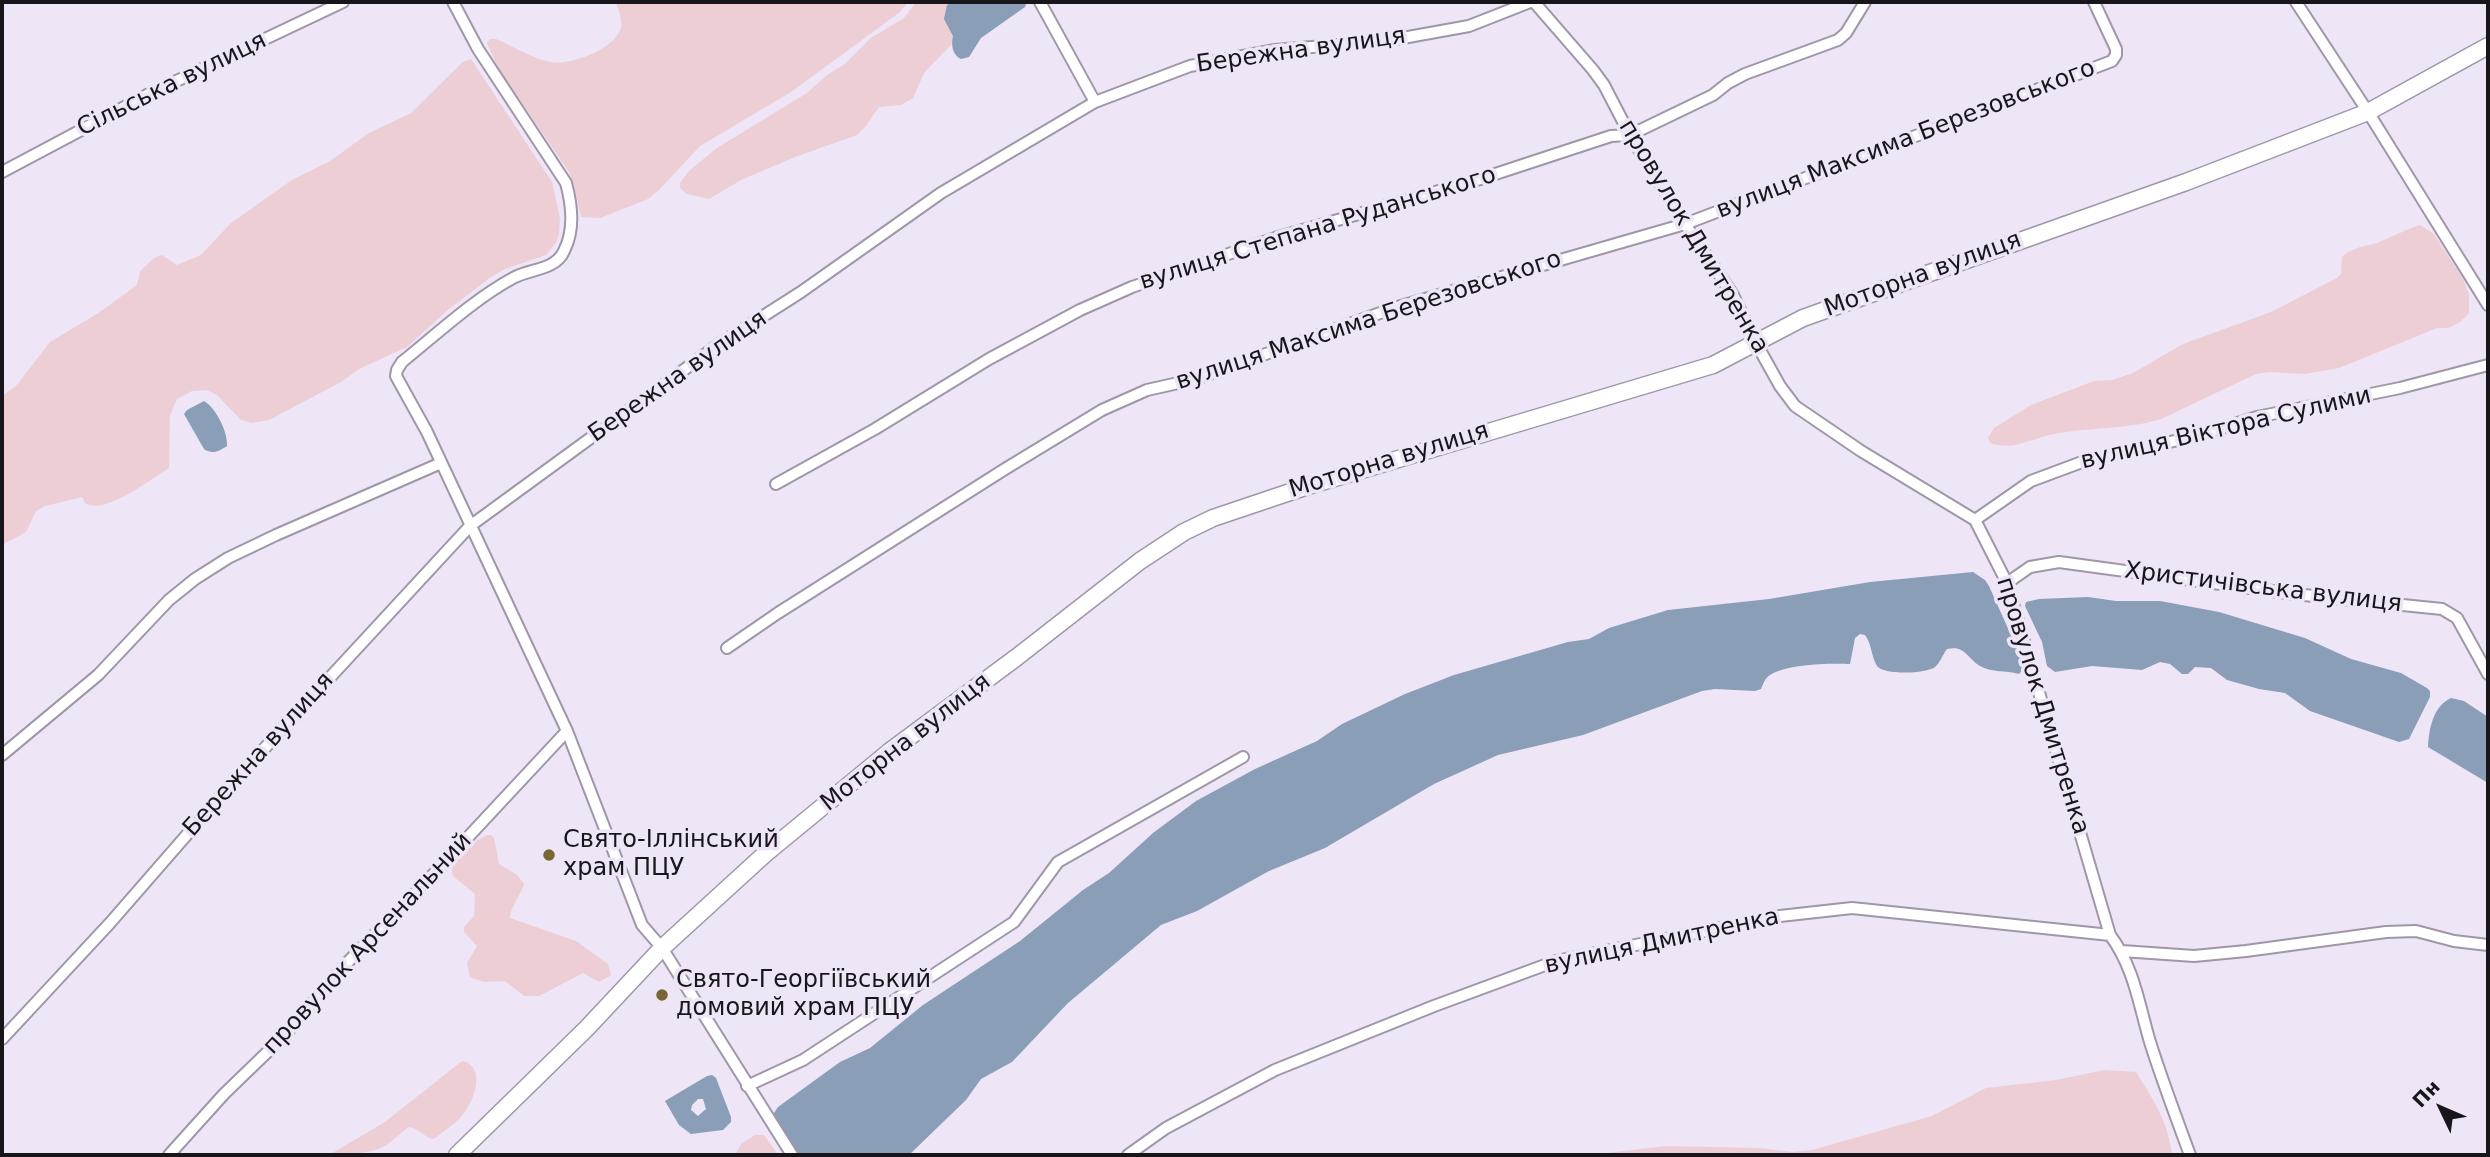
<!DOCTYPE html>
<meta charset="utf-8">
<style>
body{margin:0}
#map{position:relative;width:2490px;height:1157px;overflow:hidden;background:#eee5f7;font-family:"DejaVu Sans",sans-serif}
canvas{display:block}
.frame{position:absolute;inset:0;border:4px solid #18151b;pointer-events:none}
.north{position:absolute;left:2406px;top:1073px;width:70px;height:70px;-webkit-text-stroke:5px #eee5f7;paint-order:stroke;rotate:314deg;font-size:19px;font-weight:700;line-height:28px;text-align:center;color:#18151b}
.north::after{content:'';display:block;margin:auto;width:24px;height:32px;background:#18151b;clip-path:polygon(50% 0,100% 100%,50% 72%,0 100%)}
</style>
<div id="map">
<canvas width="2490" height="1157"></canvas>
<div class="frame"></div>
<div class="north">Пн</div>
</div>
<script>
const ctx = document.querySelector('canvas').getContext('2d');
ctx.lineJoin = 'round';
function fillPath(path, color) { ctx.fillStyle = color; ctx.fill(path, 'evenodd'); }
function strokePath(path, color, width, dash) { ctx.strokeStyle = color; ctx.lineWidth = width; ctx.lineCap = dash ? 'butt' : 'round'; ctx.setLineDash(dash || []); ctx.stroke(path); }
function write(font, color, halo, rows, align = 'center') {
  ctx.font = font + ' "DejaVu Sans",sans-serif'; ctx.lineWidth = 7; ctx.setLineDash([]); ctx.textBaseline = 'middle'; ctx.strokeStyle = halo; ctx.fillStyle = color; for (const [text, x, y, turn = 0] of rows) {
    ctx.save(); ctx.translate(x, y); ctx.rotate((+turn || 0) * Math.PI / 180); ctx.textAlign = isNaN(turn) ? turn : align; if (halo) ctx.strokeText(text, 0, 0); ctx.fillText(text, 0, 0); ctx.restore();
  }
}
const green = new Path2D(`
 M616,2h292l-8,10 -109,80 -91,54 -41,44 -11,9 -48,19 -19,-1 -7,-31 -5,-14 -71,-104 -11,-25 3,-4h6c19,8 34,19 55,23 19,4 64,-13 70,-34 2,-8 -3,-18 -5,-26z
 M916,2h35l-4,3 6,31 -2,9 -27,28 -11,25 -12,7 -22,2 -13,19 -9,9 -62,22 -54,23 -32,19 -22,-5 -7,-6v-5l9,-12 28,-23 90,-55 20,-18 18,-11 26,-26 33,-20z
 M471,59l81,123 8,37 -1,15 -3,9 -10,12 -41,14 -14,8 -42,32 -42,38 -48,22 -18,13 -72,38 -18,3 -10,-3 -24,-25 -10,-5 -15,1 -15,8 -7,16 -1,53c-18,11 -65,48 -84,35l-3,-6 -37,9 -9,5 -10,21 -24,13v-149l14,-10 34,-44 50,-30 37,-27 3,-14 14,-13 8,-3 15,10 24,-10 30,-32 61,-43 38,-19 39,-28 42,-20 52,-51z
 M2420,225l14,9 29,45 6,16v18c-10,11 -16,16 -32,15l-98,40 -34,6 -36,-2 -13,2 -95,45c-38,12 -80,7 -119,18 -17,5 -34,13 -52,6l-2,-5 6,-10 37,-23 63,-24 18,-1 21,-7 50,-29 88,-32 66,-34 4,-4 1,-17c12,-12 28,-10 42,-17 12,-5 23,-11 36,-15z
 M487,835h4l3,3 5,26 18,11 7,9c-3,11 -14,23 -14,34l66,23 32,23 3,11 -12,7 -16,-9 -44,23h-15l-19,-15 -21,1 -14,-5 -3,-14 10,-17 -13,-14v-5l10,-11 1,-22 -22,-18 -2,-11c9,-15 21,-22 36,-30z
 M462,1061c24,5 13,38 2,52 -6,9 -18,16 -26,23l-5,3c-9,-2 -15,-11 -24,-12 -9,6 -19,17 -28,21 -15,6 -36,7 -52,7l56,-33z
 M2104,1070l32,2c18,29 32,49 36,83h-582l77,-9 91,2 34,4 20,-2 120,-34 54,-28 70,-8z
 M755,1135h9l14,20h-43l6,-11z`);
const water = new Path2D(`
 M951,2h76l-2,5 -44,31 -12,19 -8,2c-9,-4 -10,-15 -8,-23l-9,-17 3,-14z
 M204,401c12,7 24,31 23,45 -8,5 -14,9 -23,3l-20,-35 3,-4z
 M1973,572l12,8 4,6 34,76v7l-4,5c-14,-4 -26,-1 -39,-8 -13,-8 -15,-21 -33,-17 -4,5 -7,14 -12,18 -9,7 -52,8 -58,-1 -6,-10 -5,-22 -12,-31l-5,-1 -5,4 -5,26c-20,-1 -64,0 -80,11 -5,3 -7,9 -9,14l-6,2 -40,-2 -13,2 -119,44 -85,20 -64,29 -109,64 -56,23 -72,40 -36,14 -93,78 -56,59 -31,17 -15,21 -57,55h-110c-6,-13 -23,-30 -25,-42l4,-6 62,-45 30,-14 53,-43 97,-64 63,-51 26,-17 44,-40 43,-32 59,-32 62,-28 25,-17 63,-30 49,-19 114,-33 21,-3 20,-11 59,-18 101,-11 101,-17z
 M2088,597l28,4h44l59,11 86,26 46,21 50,14 26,15 3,3v6l-21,42 -10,3 -89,-31 -25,-18 -26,-4 -32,-9 -16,-12 -16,-1 -7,7h-6l-12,-10 -10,-2 -18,8 -50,-4 -37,6 -8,-6 -5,-24 -17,-36 1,-4 13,-3z
 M2451,698l13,3 24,16v66l-60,-36c1,-18 5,-41 23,-49z
 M712,1075l4,3 15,39v5l-8,8 -32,4 -12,-9 -14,-24 42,-25zM698,1099h5l3,10 -8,7 -7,-6 1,-5z`);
const street = new Path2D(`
 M453,2l25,47 88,134c6,22 9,47 -2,68 -8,19 -35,18 -51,27 -40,22 -75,55 -111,84l-5,8 -1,6 31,56 140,299 75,194 20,23 130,207
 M1040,2l55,100
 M1534,2l59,68 11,15 26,50 55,89 48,71 23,48 24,43 15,20 66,45 114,69 32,63 103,352c24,32 29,70 40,107 12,38 26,75 40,113
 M2296,2l72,110 120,193
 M2,172l147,-78 194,-92
 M776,484l99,-55 114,-70 91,-49 52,-23 143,-49 202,-58 134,-44 19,-1 83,-40 15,-12 17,-9 93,-34 8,-7 19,-31
 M1975,520l56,-39 51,-19 114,-26 61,-19 143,-29 88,-23
 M2007,583l23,-16 29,-5 235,32 148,15 15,9 31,56
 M727,648l51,-35 227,-144 97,-59 45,-20 49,-11 198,-71 291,-84 427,-163 4,-6v-6l-22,-47
 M2,755l96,-80 71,-75 26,-21 33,-21 48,-23 165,-72
 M2122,951l72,5 52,-5 140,-19 30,-1 38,10 34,4
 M2,1039l108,-116 115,-132 245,-265 248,-181 83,-53 140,-99 154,-91 95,-36 85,-16 111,-9 83,-15 61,-24
 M747,1086l56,-26 211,-138 44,-60 185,-105
 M169,1155l55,-61 60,-58 60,-70 85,-87 138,-148
 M1128,1155l38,-27 109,-58 159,-64 122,-45 224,-45 72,-8 258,27`);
const secondary = new Path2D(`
 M457,1155l130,-127 75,-80 103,-94 124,-102 128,-95 123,-96 44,-29 29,-14 95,-32 405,-121 90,-47 383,-136 182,-70 120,-66`);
const markers = [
 [549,855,7,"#7a6534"],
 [662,995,7,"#7a6534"]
];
const streetNames = [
 ["Бережна вулиця",1301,51,-8],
 ["Сільська вулиця",172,85,-26],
 ["вулиця Максима Березовського",1906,140,-21],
 ["вулиця Степана Руданського",1318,229,-17],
 ["провулок Дмитренка",1693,237,59],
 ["Моторна вулиця",1923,275,-20],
 ["вулиця Максима Березовського",1369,321,-18],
 ["Бережна вулиця",678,377,-35],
 ["вулиця Віктора Сулими",2226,429,-13],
 ["Моторна вулиця",1389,461,-17],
 ["Христичівська вулиця",2263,588,7],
 ["провулок Дмитренка",2042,706,73],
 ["Моторна вулиця",906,743,-38],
 ["Бережна вулиця",259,755,-48],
 ["вулиця Дмитренка",1662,942,-12],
 ["провулок Арсенальний",368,944,-47]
];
const poiNames = [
 ["Свято-Іллінський",563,841],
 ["храм ПЦУ",563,869],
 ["Свято-Георгіївський",676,981],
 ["домовий храм ПЦУ",676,1009]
];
fillPath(green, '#ecced4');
fillPath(water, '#8a9eb7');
strokePath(street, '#9f97a7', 14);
strokePath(secondary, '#9f97a7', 19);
strokePath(street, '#fff', 10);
strokePath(secondary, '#fff', 16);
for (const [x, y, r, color] of markers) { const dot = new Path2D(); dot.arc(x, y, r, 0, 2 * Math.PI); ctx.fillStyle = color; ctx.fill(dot); strokePath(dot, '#eee5f7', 2.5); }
write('24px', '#18151b', '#eee5f7', streetNames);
write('24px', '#18151b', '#eee5f7', poiNames, 'left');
</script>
